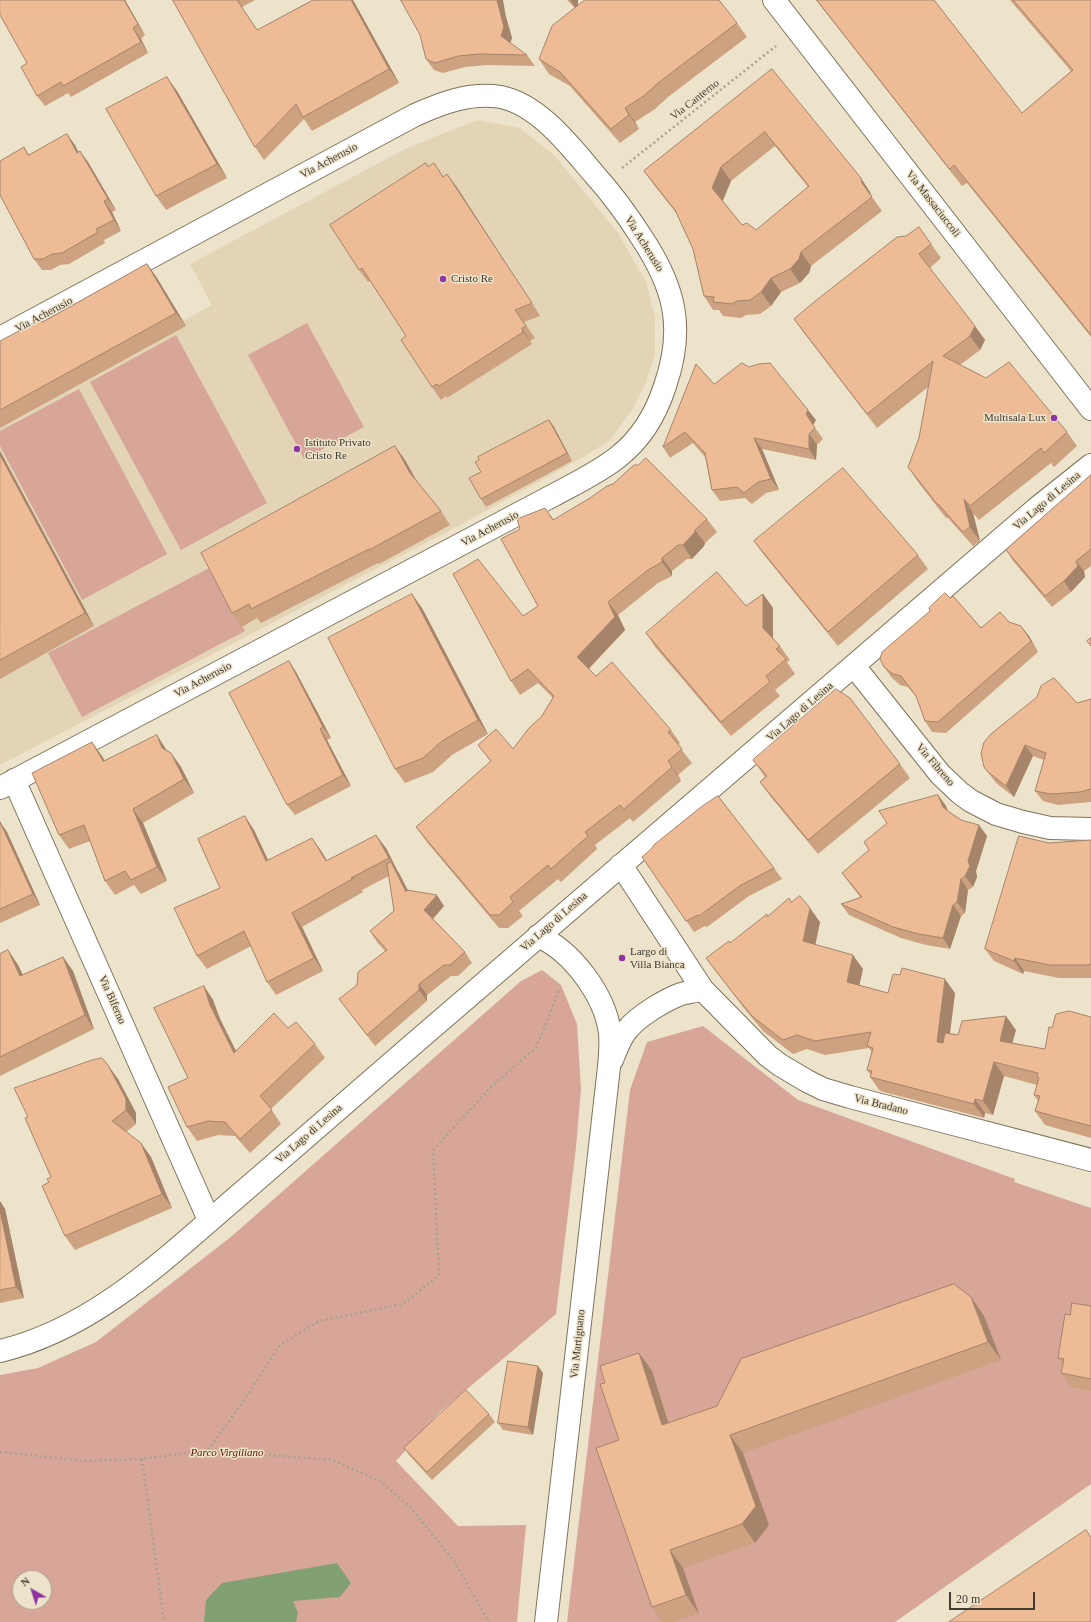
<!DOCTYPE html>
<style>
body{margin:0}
#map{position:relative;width:1091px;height:1622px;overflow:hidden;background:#ede2ca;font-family:"Times New Roman",serif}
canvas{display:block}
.north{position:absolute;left:12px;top:1570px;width:40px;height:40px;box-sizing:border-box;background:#ede2ca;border:1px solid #a8a08d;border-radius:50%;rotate:321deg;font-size:11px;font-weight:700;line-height:16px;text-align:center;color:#403c32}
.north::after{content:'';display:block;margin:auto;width:14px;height:18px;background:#8d35a1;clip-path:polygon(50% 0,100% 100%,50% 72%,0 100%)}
.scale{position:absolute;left:949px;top:1592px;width:86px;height:18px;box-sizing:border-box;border:2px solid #403c32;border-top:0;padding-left:5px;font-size:12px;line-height:14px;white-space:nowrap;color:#403c32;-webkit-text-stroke:3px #ede2ca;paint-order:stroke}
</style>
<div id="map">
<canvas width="1091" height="1622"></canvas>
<div class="north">N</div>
<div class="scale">20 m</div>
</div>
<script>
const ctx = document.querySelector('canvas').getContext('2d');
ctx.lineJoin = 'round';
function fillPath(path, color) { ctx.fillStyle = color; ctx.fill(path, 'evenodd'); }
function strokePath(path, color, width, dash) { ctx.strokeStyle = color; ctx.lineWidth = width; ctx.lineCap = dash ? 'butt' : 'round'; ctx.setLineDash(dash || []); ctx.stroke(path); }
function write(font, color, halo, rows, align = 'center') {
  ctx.font = font + ' "Times New Roman",serif'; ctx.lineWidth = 3; ctx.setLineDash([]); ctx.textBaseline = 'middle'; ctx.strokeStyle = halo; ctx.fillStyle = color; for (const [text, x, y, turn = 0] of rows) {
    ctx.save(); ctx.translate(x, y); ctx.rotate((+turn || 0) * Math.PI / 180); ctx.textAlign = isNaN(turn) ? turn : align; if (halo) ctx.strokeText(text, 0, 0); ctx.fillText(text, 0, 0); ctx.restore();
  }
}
const built = new Path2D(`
 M477,120l43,8 34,27 64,78 28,49 9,35v37l-9,28 -14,28 -22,30 -30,19 -122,67 -458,239v-343l212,-117 -22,-41 217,-116z`);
const green = new Path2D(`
 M307,323l57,104 -60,32 -56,-104z
 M176,335l91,168 -86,47 -91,-168z
 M79,389l88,165 -85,46 -82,-154v-15z
 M211,567l34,64 -163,86 -34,-64z
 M542,970l19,15 16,39 4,65 -5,58 -20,167 -116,98 -44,49 62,65 68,-1 -9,97h-517v-247l38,-7 58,-26 136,-106 289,-255zM20,1578h24v24h-24z
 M703,1026l95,74 217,79 -1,3 77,26v276l-196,138h-328l63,-532 17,-48z`);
const water = new Path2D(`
 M337,1563l14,20 -11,14 -47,4 5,12 -2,9h-92l2,-22 16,-17z`);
const path = new Path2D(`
 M622,168l154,-122
 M208,1450l35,-48 37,-57 39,-24 84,-17 36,-29 -6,-125 59,-64 44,-38 24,-60
 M0,1452l86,9 56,-2 66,-9 124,10 48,21 30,26 44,54 35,61
 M142,1459l22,163`);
const street = new Path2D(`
 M774,0l317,409
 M0,338l415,-223c27,-12 55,-23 86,-18 38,8 69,49 93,77 18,20 34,42 48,64 33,50 43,90 23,148 -9,28 -24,53 -47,71 -20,16 -44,27 -66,39l-552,292
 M854,666l86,108 20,19 11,8 25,13 27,8 27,6 41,1
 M14,780l195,440
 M621,865l82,125 65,66 12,9 27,16 16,8 27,8 241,63
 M538,936c34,15 67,59 72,97 1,11 0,23 -1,34l-63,555
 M612,1060c4,-10 8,-22 15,-30 11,-14 38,-30 54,-36 7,-2 15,-3 22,-4
 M0,1351c97,-23 171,-98 245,-161 58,-50 115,-100 173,-150 206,-178 413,-354 619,-532l54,-43`);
const wall = new Path2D(`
 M125,0l20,35 -4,4 7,14 -77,44 -3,-4 -23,13 -8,-10 -10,-33z
 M173,0h82l-13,7 15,23 56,-30h40l46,83 -87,48 -8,-12 -40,41 -9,-13z
 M567,0h11v5l159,18 10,14 -79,60 -13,12 -20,13 4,7 -19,14 -50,-57 -21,-12 -10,-15 36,-51z
 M816,0h118l88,113 49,-42 -61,-71h81v337l-124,-154 -5,3 -139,-177z
 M506,17l6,21 -2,5 17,12 8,11 -48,-1 -22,2 -22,6 -9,-3 -8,-11z
 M772,69l98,123 2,5 10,14 -71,55 -2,7 -9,10 -19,9 -10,14 -11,8 -14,1 -5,3 -18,-2 -4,-6h-6l-9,-14 -11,-47 -16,-35 -23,-29 -10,-14zM775,146l33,41 -52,43 -14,-5 -19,-24 8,-20z
 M177,91l50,87 -61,32 -10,-14z
 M75,145l3,7 10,10 28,48 -4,2 9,19 -17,9 1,3 -36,21 -9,1 -9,5h-9l-8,-11 -10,-112 5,8z
 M428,167l16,10 12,9 84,130 -16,6 11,16 -5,3 2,3 -85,54 -1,-2 -5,4 -9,-13 -26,-51 -36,-55 -2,1 -9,-12z
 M919,227l22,31 -11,10 55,72 -5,10 -20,15 107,67 10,14 -23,21 -3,-4 -72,57 -6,-7 7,28 -7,5 -25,-28h-2l-28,-36 -10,-15 11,-29 9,-51 -51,41 -73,-95 -10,-14 112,-83z
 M147,264l10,14 29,48 -186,102v-87l43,-20z
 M714,384l102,36 -3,5 10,14 -6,6 -1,15 -54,-11 17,41 -13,3 -14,11 -7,-6 -25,3 -8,-11 -7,-33 -12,-14 -23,15 -7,-11z
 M549,420l5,7 18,34 -86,46 -5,-8v-27z
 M0,451l94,175 -94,53z
 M405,460l12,22 24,29 9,14 -71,39 -1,-1 -117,60 -4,-5 -15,9 -10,-14z
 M1091,475v91l-7,5 1,6 -14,15 -19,15 -39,-46 -7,-11z
 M545,508l9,12 153,-1 10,13 -12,11 -1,3 -12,13h-5l-15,12v5l-14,7 -40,32 7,15 -36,39 7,7 75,54 9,13 -2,2 14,18 -14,12 3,6 -48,41 -3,-4 -35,27 2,4 -36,33 -3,-3 -39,32 4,5 -15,12h-9l-73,-87 -10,-14 75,-65 -13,-17 35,4 29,-33 11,-18 -15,-15 -18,12 -9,-14 12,-65 15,-10 -18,-77z
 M754,541l164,14 10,14 -90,77 -74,-91z
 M763,594l10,14v31l7,7 10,14 -3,2 8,12 -20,16 5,6 -49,40 -75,-88 -10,-15 100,-27z
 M950,598l31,30 28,-6 20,14 9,16 -92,81 -14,-1 -7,-11 -8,-23 -9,-11 -8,-2 -8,-7 -8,-11z
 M422,608l66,126 -36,21 -19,17 -28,11 -10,-14z
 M289,661l7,11 35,66 -4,2 24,46 -56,29 -8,-10z
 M1091,699v103l-33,3 -15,-4 -8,-10 9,-31 -11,-4 -19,41 -18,-14 -12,-16 93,-64z
 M167,750l4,3 10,14 13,26 -51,30 24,58 -26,13 -7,-9 -19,10 -10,-14 -15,-40 -21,8 -10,-14 43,-79 2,4z
 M753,760l147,4 10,14 -92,76 -48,-58 -10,-14 5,-5z
 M938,795l8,11 2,5 39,25 -11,35 1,6 -4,10 -5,3 -3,23 -4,3 -11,33 -24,-4 -25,-7 -52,-23 -8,-11 20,-6 -11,-14 -8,-11z
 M0,822l7,10 33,73 -40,18z
 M254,830l14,30 54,-8 5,9 59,-13 21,42 37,16 -11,13 32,33 7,11 -14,13h-7l-24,19v6l-52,45 -36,-47 18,-14 28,-34 -8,-9 -7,-11 24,-20 -5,-35 -27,14 1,2 -61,35 21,44 -47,24 -9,-13 -16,-36 -44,23 -10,-13 23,-68z
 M1091,840v138h-32l-35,-7 -1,3 -29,-13 -9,-12 64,-106z
 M642,857l132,11 8,11 -33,17 -42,31 -2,-1 -11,6z
 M791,902l29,20 -5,23 48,24 -4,16 29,8h67l-5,40 8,2 58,-5 -4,13 33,6 7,-21 39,-11v121l-46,-13 -10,-14 3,-10 -4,-6 3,-10 -33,-9 -11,39 -8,-2 -1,5 -104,-27 -10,-14 1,-2 -4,-5 5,-18 -3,-4 -44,7 -18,-6 -14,5 -30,-23 -20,-24 -37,-49 24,-15 38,-27z
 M8,950l10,15 5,10 40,-18 10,14 21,58 -94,47v-122z
 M204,986l9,14 7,19 16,32 52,-23 27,16 10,14 -54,51 10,15 -31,29 -15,-17 -17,-1 -21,6 -10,-14 1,-49z
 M118,1079l18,34v11l-10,8 25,25 21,51 -97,42 -10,-14 -16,-54 2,-5 -23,-60z
 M0,1201l5,8 19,89 -24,5z
 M971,1297l13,19 17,44 -258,93 26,72 -14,18 -72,25 16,46 -25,8h-12l-10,-15 -33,-167 -14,-57 34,-30 13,18 17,52 48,-17z
 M1091,1306v85l-20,-4 -10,-14 2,-8 -5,-7 12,-43z
 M538,1366l5,7 -10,62 -30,-5 -5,-7z
 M489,1414l6,8 -63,58 -23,-25 -5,-7z`);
const shadedWall = new Path2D(`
 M124,0h1l20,35 -7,-11z
 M351,0h2l46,83 -10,-14z
 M497,0h6l3,17 6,21 -3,9 -8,-11z
 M570,0h8v12z
 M133,28l8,11 7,14 -7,-11z
 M167,77l10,14 50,87 -10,-14z
 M625,108l10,14 4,7 -10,-14z
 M67,134l8,11 9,19 -7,-11z
 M80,151l8,11 28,48 -8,-11z
 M721,167l10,14 -9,21 -10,-14z
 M447,174l9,12 84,130 -8,-13z
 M861,178l9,14 2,5 -10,-14z
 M104,201l8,11 9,19 -7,-11z
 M801,252l10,14 -2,7 -9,10 -10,-14z
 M147,264l10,14 29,48 -10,-13z
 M771,278l10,14 -10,14 -10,-14z
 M975,326l10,14 -5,10 -10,-14z
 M522,328l8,13 2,3 -9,-12z
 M808,410l8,10 -3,5 -7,-11z
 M549,420l5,7 18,34 -5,-8z
 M809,434l8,11 -1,15 -7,-11z
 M754,438l8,11 17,41 -8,-11z
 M395,446l10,14 15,27 -10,-14z
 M0,451l94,175 -9,-13 -85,-158z
 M964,499l9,14 7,28 -10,-14z
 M695,530l10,13 -1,3 -12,13 -9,-14z
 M662,558l10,13v5l-10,-14z
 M1076,561l8,10 1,6 -14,15 -7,-11z
 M412,594l10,14 66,126 -10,-14z
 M763,594l10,14v34l-10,-14z
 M608,602l10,13 7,15 -38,40 -10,-13z
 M1021,626l8,10 9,16 -7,-11z
 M289,661l7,11 35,66 -8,-11z
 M320,729l7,11 24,46 -8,-11z
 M157,735l9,14 6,13 -10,-14z
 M92,742l10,14 10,19 -9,-14z
 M1025,745l8,11 -19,41 -8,-11z
 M171,753l10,14 13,26 -10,-14z
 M668,761l10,14 3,6 -9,-14z
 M938,795l8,11 4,12 -7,-11z
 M133,809l10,14 24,58 -10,-14z
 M245,816l9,14 21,45 -9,-14z
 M0,822l7,10 33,73 -7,-11z
 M979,825l8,11 -11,35 1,6 -4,10 -8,-11 3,-15z
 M376,835l10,13 12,24 -9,-14z
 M312,838l10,14 13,23 -9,-14z
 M391,862l8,11 15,29 -8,-10z
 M961,879l7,11 -3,23 -8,-11z
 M437,895l7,11 -13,15 -7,-11z
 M953,905l8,11 -11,33 -7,-11z
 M810,908l10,14 -7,34 -10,-15z
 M292,913l10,14 21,44 -9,-13z
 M8,950l10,15 12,25 -10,-14z
 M853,955l10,14 -6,27 -10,-14z
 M63,957l10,14 21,58 -9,-14z
 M1015,958l9,13 -1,3 -9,-13z
 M945,979l10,14 -8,63 -10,-14z
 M419,984l8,11v6l-8,-11z
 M204,986l9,14 7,19 24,48 -10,-14 -24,-48z
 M1006,1016l10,14 -7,25 -9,-14z
 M994,1062l10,14 -11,39 -10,-14z
 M108,1065l10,14 18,34v11l-10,-14z
 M975,1099l10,14 -1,5 -10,-14z
 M141,1143l10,14 21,51 -10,-14z
 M0,1201l5,8 19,89 -8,-11 -16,-77z
 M971,1297l13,19 17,44 -13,-18z
 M639,1353l13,18 23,73 -13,-19z
 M538,1366l5,7 -10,62 -5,-8z
 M730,1435l13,18 26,72 -14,18 -13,-19z
 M670,1550l13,18 16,46 -13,-19z`);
const building = new Path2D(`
 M0,0h124l14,24 -5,4 8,14 -78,44 -2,-4 -24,14 -16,-29 6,-4 -27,-48z
 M173,0h64l20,30 56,-30h38l38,69 -86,48 -7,-13 -41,43z
 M401,0h96l7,27 -3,9 26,19 -48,-1 -21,2 -23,7 -9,-4 -6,-24z
 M585,0h134l18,23 -79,60 -13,12 -20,13 4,7 -18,14 -51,-57 -21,-13 13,-33z
 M817,0h117l88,113 51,-43 -60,-70h78v335l-137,-170 -4,4z
 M772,69l89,109 1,5 10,14 -71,55 -2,7 -9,10 -19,9 -10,14 -11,8 -13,1 -5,3 -19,-2 1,-5 -10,-1 -11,-47 -18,-39 -31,-39zM765,132l44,54 -53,44 -9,-7 -5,2 -30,-37 9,-21z
 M167,77l50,87 -61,32 -50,-87z
 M67,134l10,19 3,-2 28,48 -4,2 10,19 -18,9 2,3 -36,21 -10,1 -9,5h-9l-34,-64v-34l24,-14 4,8z
 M426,163l2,4 6,-4 9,14 4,-3 85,129 -17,7 11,16 -4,2 1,4 -84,54 -2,-2 -5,3 -31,-47 5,-4 -44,-68 -3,2 -29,-45z
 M919,227l12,17 -12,10 56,72 -5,10 -27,20 43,22 23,-16 58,70 -23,21 -3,-5 -71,58 -6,-7 6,28 -7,5 -25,-28h-1l-29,-37 11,-29 14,-77 -66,53 -73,-95 20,-17 83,-65 9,-1z
 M147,264l29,49 -176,97v-69l41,-22 1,3z
 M742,363l7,4 10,-3 11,-1 38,47 -2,4 9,14 -6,6v15l-55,-11 17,41 -13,3 -14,11 -7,-6 -25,3 -7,-37 -20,-21 -22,15 33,-83 18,20z
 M549,420l18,33 -86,46 -12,-21 12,-6 -6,-10 4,-2 -1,-3z
 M395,446l15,27 31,38 -72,39v-1l-118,60 -2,-5 -17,9 -31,-60z
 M0,455l85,158 -85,47z
 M646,458l61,61 -12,11v2l-12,13h-5l-16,13v4l-14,8 -40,32 7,15 -38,40 19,19 16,-14 59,68 -3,2 14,17 -14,12 4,6 -48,42 -4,-4 -35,27 3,4 -37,33 -3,-4 -38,32 3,5 -14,13h-9l-74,-88 75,-66 -13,-16 18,-16 17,20 16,-21 13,-12 12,-20 -26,-27 -17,12 -58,-107 25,-15 45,57 15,-10 -37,-67 19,-10 -3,-10 28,-11 8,12 37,-22 17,-12 6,-2 21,-19h4z
 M843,468l75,87 -90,77 -74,-91z
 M1091,475v74l-15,12 2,5 -14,15 -19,15 -39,-46z
 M717,572l29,34 17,-12v34l17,18 -4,3 10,10 -20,17 4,6 -49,40 -75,-89z
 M945,593l5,5 3,-2 28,32 19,-16 9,10 12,4 10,15 -93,81 -13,-1 -9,-25 -15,-20 -8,-2 -9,-7 -4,-8 2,-7 48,-41 -1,-3z
 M412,594l66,126 -36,21 -19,17 -28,11 -67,-131z
 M1091,638v8l-4,-5z
 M289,661l34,66 -3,2 23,46 -56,30 -58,-112z
 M1054,678l23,25 14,-4v90l-11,3 -29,2 -16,-3 11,-38 -21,-8 -19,41 -18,-14 -4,-5 -3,-14 3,-11 8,-9 45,-36 4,-11z
 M836,689l14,9 50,66 -92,76 -48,-58 7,-6 -14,-16z
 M157,735l5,13 9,5 13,26 -51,30 24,58 -26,13 -6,-9 -20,10 -21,-56 -25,10 -27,-62 60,-31 11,19z
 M938,795l5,12 9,7 9,6 18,5 -11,36 2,5 -5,10 -4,3 -4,23 -4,3 -10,33 -24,-4 -26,-7 -52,-23 21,-7 -20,-24 27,-23 -5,-8 23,-19 -8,-12z
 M718,796l56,72 -33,17 -42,31 -1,-1 -12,6 -44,-64 8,-7 5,-6 46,-37z
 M245,816l21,45 46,-23 14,23 50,-26 13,23 -38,20h3l-62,35 22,45 -47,24 -23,-51 -47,25 -23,-48 46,-20 -22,-49z
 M0,822l33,72 -33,15z
 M1019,836l30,7 42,-3v124l-4,1h-37l-35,-7 -1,3 -29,-12z
 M391,862l15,30 1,-2 30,5 -13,15 41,42 -15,13h-6l-25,19v6l-52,45 -28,-36 18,-14 1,-13 29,-22 -17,-19 24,-20 -7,-47z
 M800,896l10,12 -7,33 50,14 -6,27 41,11 5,-19 7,1 2,-7 43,11 -8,63 6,1 2,-10 13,2 4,-14 44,-5 -6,25 45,8 4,-22 3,1 4,-14 13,-3 22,6v109l-56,-15 5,-15 -6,-1 5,-17 -2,-1 1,-4 -44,-11 -11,39 -8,-2 -1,5 -104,-27 2,-6 -5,-1 6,-22 -6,-2 4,-14 -56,9 -18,-6 -14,5 -30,-23 -20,-24 -27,-35 23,-17 1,2 37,-29v3l22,-19 2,4z
 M8,950l12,26 43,-19 22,58 -85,42v-103z
 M204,986l6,19 24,48 40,-40 14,15 8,-6 19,22 -55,52 12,14 -32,29 -15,-17 -17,-1 -21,6 -19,-40 20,-9 -34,-70z
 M102,1058l6,7 18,34v11l-14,11 29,22 21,51 -97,42 -23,-50 7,-4 -2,-3 4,-2 -26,-59 3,-1 -14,-29 75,-27z
 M0,1210l16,77 -16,3z
 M954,1284l17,13 17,45 -258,93 26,71 -14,18 -72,26 16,45 -34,12 -56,-159 23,-8 -19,-56 5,-1 -5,-17 39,-13 23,72 55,-19 24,-47z
 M1072,1303l19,3v73l-30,-6 3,-14 -6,-1 7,-44 5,1z
 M508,1361l30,5 -10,61 -30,-4z
 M466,1390l23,24 -62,58 -23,-24z
 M1086,1530l5,7v85h-142z`);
const markers = [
 [443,279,4,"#8d35a1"],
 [1054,418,4,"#8d35a1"],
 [297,449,4,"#8d35a1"],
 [622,958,4,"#8d35a1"]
];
const streetNames = [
 ["Via Canterno",695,100,-38],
 ["Via Acherusio",329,161,-28],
 ["Via Massaciuccoli",933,204,52],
 ["Via Acherusio",644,244,58],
 ["Via Acherusio",44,315,-28],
 ["Via Lago di Lesina",1047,501,-40],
 ["Via Acherusio",490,529,-28],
 ["Via Acherusio",203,680,-28],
 ["Via Lago di Lesina",800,712,-41],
 ["Via Fibreno",935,765,49],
 ["Via Lago di Lesina",554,922,-41],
 ["Via Biferno",112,1000,66],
 ["Via Bradano",881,1105,14],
 ["Via Lago di Lesina",309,1134,-41],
 ["Via Martignano",578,1344,-84]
];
const poiNames = [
 ["Cristo Re",451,279],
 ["Multisala Lux",1046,418,"right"],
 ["Istituto Privato",305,443],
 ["Cristo Re",305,456],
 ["Largo di",630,952],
 ["Villa Bianca",630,965]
];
const parkNames = [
 ["Parco Virgiliano",227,1453]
];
fillPath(built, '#e3d4b5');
fillPath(green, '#d7a699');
fillPath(water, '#81a172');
strokePath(street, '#7d735d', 24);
strokePath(path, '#a9a18e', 2.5, [2, 3]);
strokePath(street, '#fff', 22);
fillPath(wall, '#cca281');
fillPath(shadedWall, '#a68469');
fillPath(building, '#edbc96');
strokePath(building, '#a68469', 1);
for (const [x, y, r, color] of markers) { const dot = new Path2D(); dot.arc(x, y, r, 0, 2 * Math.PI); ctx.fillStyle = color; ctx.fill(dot); strokePath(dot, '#ede2ca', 1.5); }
write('11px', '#403c32', '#ede2ca', streetNames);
write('11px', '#403c32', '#ede2ca', poiNames, 'left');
write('italic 11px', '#5c1603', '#ede2ca', parkNames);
</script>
